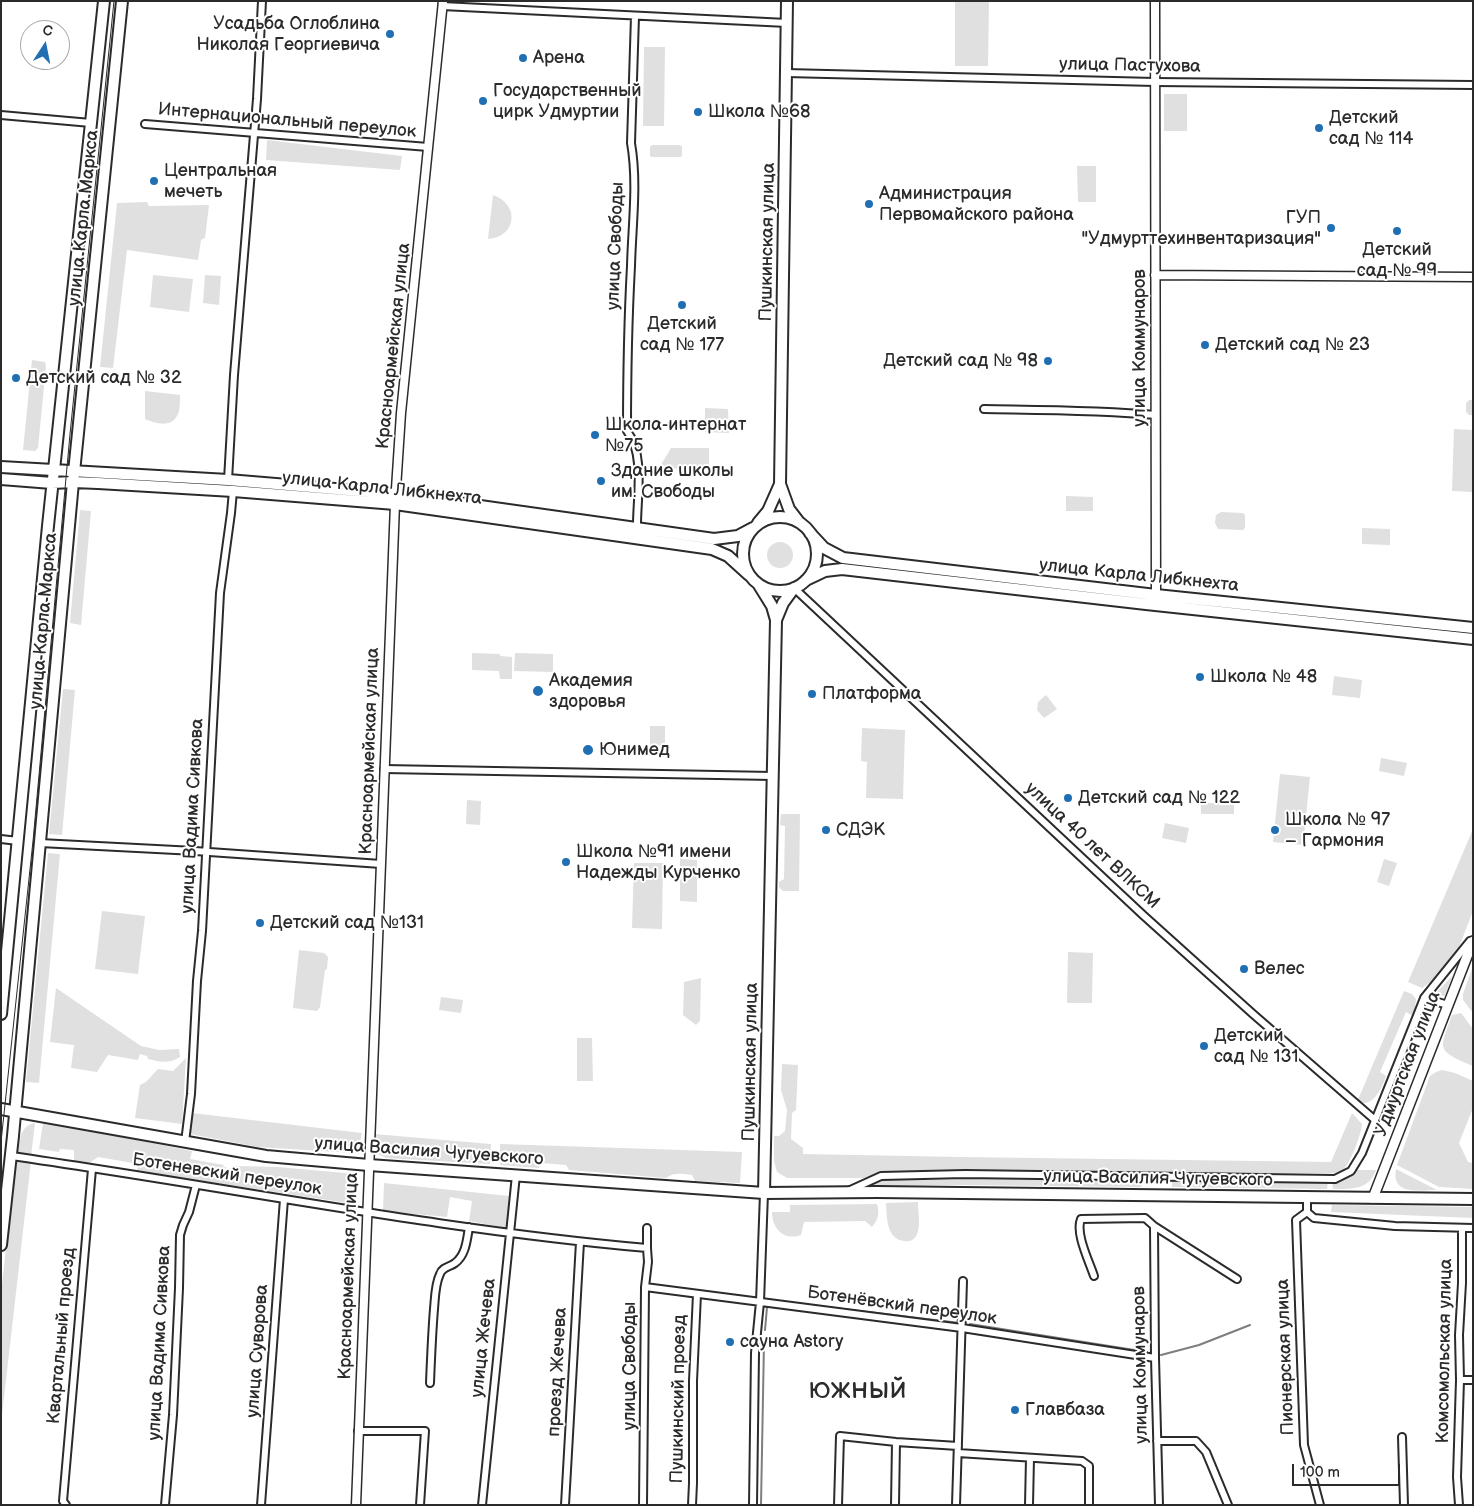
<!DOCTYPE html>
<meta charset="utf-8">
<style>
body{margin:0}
#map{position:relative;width:1474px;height:1506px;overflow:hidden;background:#fff;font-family:"Balsamiq Sans",sans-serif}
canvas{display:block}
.frame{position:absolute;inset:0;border:2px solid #2b2b2b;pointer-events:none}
.north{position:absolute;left:20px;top:20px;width:50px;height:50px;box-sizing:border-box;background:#fff;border:1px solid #aaa;border-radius:50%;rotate:11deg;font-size:14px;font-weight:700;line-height:20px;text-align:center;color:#2b2b2b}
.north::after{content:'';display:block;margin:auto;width:18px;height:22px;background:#1f6fb2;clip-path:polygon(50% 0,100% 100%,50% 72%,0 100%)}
.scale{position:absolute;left:1292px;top:1464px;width:108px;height:22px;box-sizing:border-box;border:2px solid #2b2b2b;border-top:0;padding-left:6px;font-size:15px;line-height:18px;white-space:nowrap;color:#2b2b2b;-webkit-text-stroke:4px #fff;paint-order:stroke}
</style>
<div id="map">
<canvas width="1474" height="1506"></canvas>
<div class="frame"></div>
<div class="north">С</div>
<div class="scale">100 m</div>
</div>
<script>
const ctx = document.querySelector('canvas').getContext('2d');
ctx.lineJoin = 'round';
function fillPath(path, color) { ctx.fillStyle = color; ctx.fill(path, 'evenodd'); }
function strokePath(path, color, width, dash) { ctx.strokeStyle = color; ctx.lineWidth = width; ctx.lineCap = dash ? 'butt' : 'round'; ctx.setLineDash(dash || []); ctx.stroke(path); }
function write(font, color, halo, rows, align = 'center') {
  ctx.font = font + ' "Balsamiq Sans",sans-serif'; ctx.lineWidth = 4; ctx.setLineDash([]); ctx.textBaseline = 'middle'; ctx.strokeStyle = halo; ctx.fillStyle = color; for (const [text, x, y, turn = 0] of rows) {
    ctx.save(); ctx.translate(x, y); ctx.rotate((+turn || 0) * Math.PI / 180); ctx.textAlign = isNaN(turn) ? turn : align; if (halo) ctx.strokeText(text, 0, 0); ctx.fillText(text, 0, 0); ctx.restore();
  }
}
const green = new Path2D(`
 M955,1h34l-1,65h-33z
 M644,47h21l-1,79h-21z
 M1164,94h23v37h-23z
 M267,140l135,16 -2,14 -134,-10z
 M652,145h28l2,2v8l-1,2h-29l-2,-1v-9z
 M1077,166h19v36h-18z
 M493,195c27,9 24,42 -5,44z
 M147,202l2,4 60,-1 -4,33 -4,2 -3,20 -71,-10 -14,118 -13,-1 17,-164z
 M153,275l40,4 -4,33 -39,-5z
 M205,275l16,1 -2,29 -16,-2z
 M32,360l13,2 1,4 -8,82 -3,3 -12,-1z
 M145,391l35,4c0,5 0,11 -1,16 -5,18 -22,13 -34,8z
 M1469,400h4v15h-4l-3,-3v-9z
 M705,408l23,1 1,24 -24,-1z
 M1454,429l19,1v62l-21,-1z
 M671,448h38v21l-50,-1z
 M1066,496l27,1v14h-27z
 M80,510l11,1 -10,114 -11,-2z
 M1221,512l22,1 2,2v13l-2,2 -25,-1 -3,-6 1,-8z
 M1362,528l28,1v16l-28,-1z
 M767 555a13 13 0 1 1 26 0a13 13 0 1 1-26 0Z
 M472,653l28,1v2l12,1v22h-12l-1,-8 -27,-1z
 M515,653l38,1v18l-39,-1z
 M1334,676l28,4 -2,18 -28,-3z
 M63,689l12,1 -13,145 -13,-1z
 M1046,695l11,14 -13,9 -7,-8 1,-8z
 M650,726h15v20h-15z
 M862,728l43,2 -2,69 -37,-1 1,-36 -6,-1z
 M1381,758l26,5 -3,13 -25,-5z
 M1280,774l30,3 -7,68 -30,-3z
 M467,800l14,1 -1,24 -14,-1z
 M1201,803h33v11h-33z
 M781,814h19l-1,77h-16l-4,-4v-5l5,-3 1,-53 -5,-1z
 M1165,823l24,5 -3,15 -24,-5z
 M1473,829v82l-14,36 -6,12 -18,20 -13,9 -14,-6z
 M48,853l12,1 -21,229 -13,-1z
 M680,859l17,1v42l-17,-1z
 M1384,859l13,4 -8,23 -12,-4z
 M634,863h29l-1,66 -30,-1z
 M102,911l43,5 -7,58 -43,-5z
 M299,950l25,3 4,4 -1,12 -2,1 -5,37 -3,4 -24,-3z
 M1068,952l25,1 -1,50h-25z
 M1473,966v47l-10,-13v-6z
 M1452,976l-7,20h-4l-3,-2v-3z
 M701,978l-1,43 -4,4 -13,-10 1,-33z
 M56,988l85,58 18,4 20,-1 1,8c-11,7 -20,5 -32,2l-1,-3 -7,-2 -2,6 -30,-5 -11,17 -26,-4 3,-23 -24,-3z
 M1404,991l8,3 4,5 -1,8 -2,9 -7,-4 -26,60 6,4c-3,9 -9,25 -21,27 -2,0 -5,-1 -8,-1z
 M441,997l22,3 -2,13 -22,-3z
 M1461,1013l12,16v37c-37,-16 -34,-15 -21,-51z
 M577,1038h15l1,43h-16z
 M186,1058l-4,66 -47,-6 5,-33 6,-3 12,-13 15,2z
 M782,1064l16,1 -2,45 -4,3 -1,26 12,9v6l158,3 370,5 21,-49 10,11c-1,11 -11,38 -19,46 -1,0 -7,3 -8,3l-154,1 -299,-2 -18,6h-77l-10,-6 -3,-11v-25h5l6,-5 2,-21 -6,-20z
 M1442,1070l13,3 18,8v27l-14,35 9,19 5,1v26l-34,-2 -42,-22 33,-89 6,-4z
 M192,1113l170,20 -3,13 -7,7 -94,-6 -68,-13z
 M35,1123l-4,33 -13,-2c2,-13 1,-28 17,-31z
 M43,1123l59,10 90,18 -2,8 34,6 -1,2 11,2 1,-3 43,1 78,7 -2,30 -217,-33 1,-7 -40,-7 -10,7 -14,-2v-12l-14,-1 -1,3 -20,-3z
 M374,1134l117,10 -1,20 -104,-6 -10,-5 -3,-8z
 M500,1144l242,8 -2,31 -45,-2 -3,-6c-9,-1 -18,-3 -26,3l-97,-8 -3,-5 -24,-2 -3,5 -39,-3z
 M16,1159l15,2 -30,263v-131z
 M1396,1169l41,21c-17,0 -46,6 -41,-21z
 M1357,1170h19c-7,20 -24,19 -43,19l-1,-7c10,-2 19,-3 25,-12z
 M991,1179l150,1 1,7 -183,-2 -93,1 15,-6z
 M1172,1179l156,2 -1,8 -155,-2z
 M384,1183l125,13 -2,32 -38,-7 3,-20 -22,-4 -3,20 -64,-6z
 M918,1202c0,10 3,23 -1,32 -2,5 -6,8 -12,7 -19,-1 -18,-24 -19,-38z
 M877,1204c3,9 1,16 -5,23l-7,-6 -61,1 -3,13c-17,6 -29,-6 -29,-23h18v-7z
 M1332,1205l141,2v11l-142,-6z`);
const stream = new Path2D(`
 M768,1300l192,23
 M970,1324l177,28
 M765,1330l2,-23
 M1161,1355l38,-10 51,-20
 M761,1505l3,-163`);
const minor = new Path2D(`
 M442,6l345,17
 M635,16l-4,127c7,40 1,82 0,123 -3,55 -4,110 -4,165 19,24 9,71 10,100
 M786,73l369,9 318,3
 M1,115l90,8
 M145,124l283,23
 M984,409c57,1 115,1 172,6
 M228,480l6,-105 23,-276 5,-98
 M794,588l349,327 110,99 122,106
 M384,769l389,7
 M1,839l17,2
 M40,843l155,8 186,13
 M1424,998l24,7
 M185,1142l6,-48 6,-113 5,-50 18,-338 11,-80 2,-22
 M11,1156c212,30 422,73 636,92
 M848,1191l33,-15 84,-2 370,5 16,-8 11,-18 62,-155 46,-57
 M1307,1197v15l7,6 81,8 78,2
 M1307,1212l-11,8 8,225 16,60
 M1154,1226l1,132 4,147
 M1094,1276c-5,-15 -19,-43 -13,-57l64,-1 9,8 83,53
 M645,1287l317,41 193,30
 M1460,1380h13
 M430,1383c1,-25 2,-50 4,-74 1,-11 1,-25 6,-35 2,-7 10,-7 15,-11 11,-8 12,-24 14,-36
 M358,1431h67l-5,74
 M1402,1437l2,68
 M1157,1441h39l10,11 22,53
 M958,1453l124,8 7,5v39
 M66,1505l-3,-4 29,-332
 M165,1505l8,-90 6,-127 1,-53 3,-10 6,-13 7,-27
 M261,1505l23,-306
 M482,1505l34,-330
 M565,1505l15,-263
 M643,1505l2,-218 3,-25 -1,-14v-20
 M692,1505l1,-22v-102l4,-87
 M753,1505l2,-152 5,-51 4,-109
 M838,1505l2,-69 56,6 62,4
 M895,1505l1,-63
 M956,1505l7,-224
 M1029,1505l1,-47
 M1459,1505l-2,-28 3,-97 -1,-45 3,-52v-55`);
const tertiary = new Path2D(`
 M1155,1l1,598
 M1155,275l318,2
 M356,1505l39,-1001 6,-91 42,-412`);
const secondary = new Path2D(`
 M1373,1198l100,-257`);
const primary = new Path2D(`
 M1,467l227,13 167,14 319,45 24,-3 15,-8
 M1,479l51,4 21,-1 25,1 135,8 162,13 317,45 16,7 21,19
 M780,484l9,25 10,13
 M743 554a37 37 0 1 1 74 0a37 37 0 1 1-74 0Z
 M758,523l10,-12 12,-27 7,-483
 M810,533l14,15 19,10 313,37 317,33
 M806,580l19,-9 17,-2 304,35 327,35
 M759,585l13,21 4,14 -12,573
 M776,620l7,-17 11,-15
 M1,1014l47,-488 56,-525
 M1,1109l265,47 103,9 395,28 113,-1 596,7
 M1,1245l12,-109 60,-654 49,-481`);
const tram = new Path2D(`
 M1,1142l32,-301 37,-407 44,-433`);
const markers = [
 [390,34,5,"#1f6fb2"],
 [523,58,5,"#1f6fb2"],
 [483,101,5,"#1f6fb2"],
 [698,112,5,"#1f6fb2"],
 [1319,128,5,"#1f6fb2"],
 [154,181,5,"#1f6fb2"],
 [869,204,5,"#1f6fb2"],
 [1331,228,5,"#1f6fb2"],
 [1397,231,5,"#1f6fb2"],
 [682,305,5,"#1f6fb2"],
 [1205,345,5,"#1f6fb2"],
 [1048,361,5,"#1f6fb2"],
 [16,378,5,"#1f6fb2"],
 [595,435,5,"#1f6fb2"],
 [601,481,5,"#1f6fb2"],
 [1200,677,5,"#1f6fb2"],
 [538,691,6,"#1f6fb2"],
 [812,694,5,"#1f6fb2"],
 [588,750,6,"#1f6fb2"],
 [1068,798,5,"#1f6fb2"],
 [826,830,5,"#1f6fb2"],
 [1275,830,5,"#1f6fb2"],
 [566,862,5,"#1f6fb2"],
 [260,923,5,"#1f6fb2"],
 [1244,969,5,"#1f6fb2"],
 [1204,1046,5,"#1f6fb2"],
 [730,1342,5,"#1f6fb2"],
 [1015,1410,5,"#1f6fb2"]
];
const poiNames = [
 ["Усадьба Оглоблина",380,24,"right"],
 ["Николая Георгиевича",380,45,"right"],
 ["Арена",533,58],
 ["Государственный",493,91],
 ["цирк Удмуртии",493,112],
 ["Школа №68",708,112],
 ["Детский",1329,118],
 ["сад № 114",1329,139],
 ["Центральная",164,171],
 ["мечеть",164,192],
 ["Администрация",879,194],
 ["Первомайского района",879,215],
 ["ГУП",1321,218,"right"],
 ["\"Удмурттехинвентаризация\"",1321,239,"right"],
 ["Детский",1397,250,"center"],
 ["сад № 99",1397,271,"center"],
 ["Детский",682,324,"center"],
 ["сад № 177",682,345,"center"],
 ["Детский сад № 23",1215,345],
 ["Детский сад № 98",1038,361,"right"],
 ["Детский сад № 32",26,378],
 ["Школа-интернат",605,425],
 ["№75",605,446],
 ["Здание школы",611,471],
 ["им. Свободы",611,492],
 ["Школа № 48",1210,677],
 ["Академия",549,681],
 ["здоровья",549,702],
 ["Платформа",822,694],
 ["Юнимед",599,750],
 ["Детский сад № 122",1078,798],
 ["Школа № 97",1285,820],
 ["– Гармония",1285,841],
 ["СДЭК",836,830],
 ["Школа №91 имени",576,852],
 ["Надежды Курченко",576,873],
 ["Детский сад №131",270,923],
 ["Велес",1254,969],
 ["Детский",1214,1036],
 ["сад № 131",1214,1057],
 ["сауна Astory",740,1342],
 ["Главбаза",1025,1410]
];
const streetNames = [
 ["улица Пастухова",1130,66,1],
 ["Интернациональный переулок",287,121,5],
 ["улица Карла Маркса",84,218,-84],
 ["Пушкинская улица",768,242,-89],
 ["улица Свободы",616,246,-88],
 ["Красноармейская улица",394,346,-84],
 ["улица Коммунаров",1140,348,-90],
 ["улица Карла Либкнехта",382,489,6],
 ["улица Карла Либкнехта",1139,576,6],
 ["улица Карла Маркса",44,621,-85],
 ["Красноармейская улица",370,751,-88],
 ["улица Вадима Сивкова",193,816,-87],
 ["улица 40 лет ВЛКСМ",1092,846,43],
 ["Пушкинская улица",751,1062,-89],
 ["Удмуртская улица",1408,1064,-69],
 ["улица Василия Чугуевского",429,1152,4],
 ["Ботеневский переулок",227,1175,9],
 ["улица Василия Чугуевского",1158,1179,1],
 ["Красноармейская улица",349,1276,-88],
 ["Ботенёвский переулок",902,1306,8],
 ["Квартальный проезд",62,1336,-85],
 ["улица Жечева",484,1338,-84],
 ["улица Вадима Сивкова",160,1343,-87],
 ["улица Суворова",258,1351,-86],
 ["Комсомольская улица",1445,1351,-89],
 ["Пионерская улица",1286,1357,-92],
 ["улица Коммунаров",1141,1365,-91],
 ["улица Свободы",630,1366,-90],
 ["проезд Жечева",558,1372,-87],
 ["Пушкинский проезд",679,1399,-89]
];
const districtNames = [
 ["ЮЖНЫЙ",858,1392]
];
fillPath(green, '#e0e0e0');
strokePath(stream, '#7e7e7e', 2);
strokePath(minor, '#2b2b2b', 10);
strokePath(tertiary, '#2b2b2b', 11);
strokePath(secondary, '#2b2b2b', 12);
strokePath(primary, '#2b2b2b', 14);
strokePath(minor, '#fff', 6);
strokePath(tertiary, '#fff', 8);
strokePath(secondary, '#fff', 9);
strokePath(primary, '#fff', 10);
strokePath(tram, '#2b2b2b', 1);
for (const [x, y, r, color] of markers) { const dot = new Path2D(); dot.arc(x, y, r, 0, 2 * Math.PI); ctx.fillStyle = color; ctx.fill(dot); strokePath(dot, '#fff', 2); }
write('18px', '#2b2b2b', '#fff', poiNames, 'left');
write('18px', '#2b2b2b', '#fff', streetNames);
ctx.letterSpacing = '1px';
write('bold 22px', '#2b2b2b', '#fff', districtNames);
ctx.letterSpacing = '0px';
</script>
